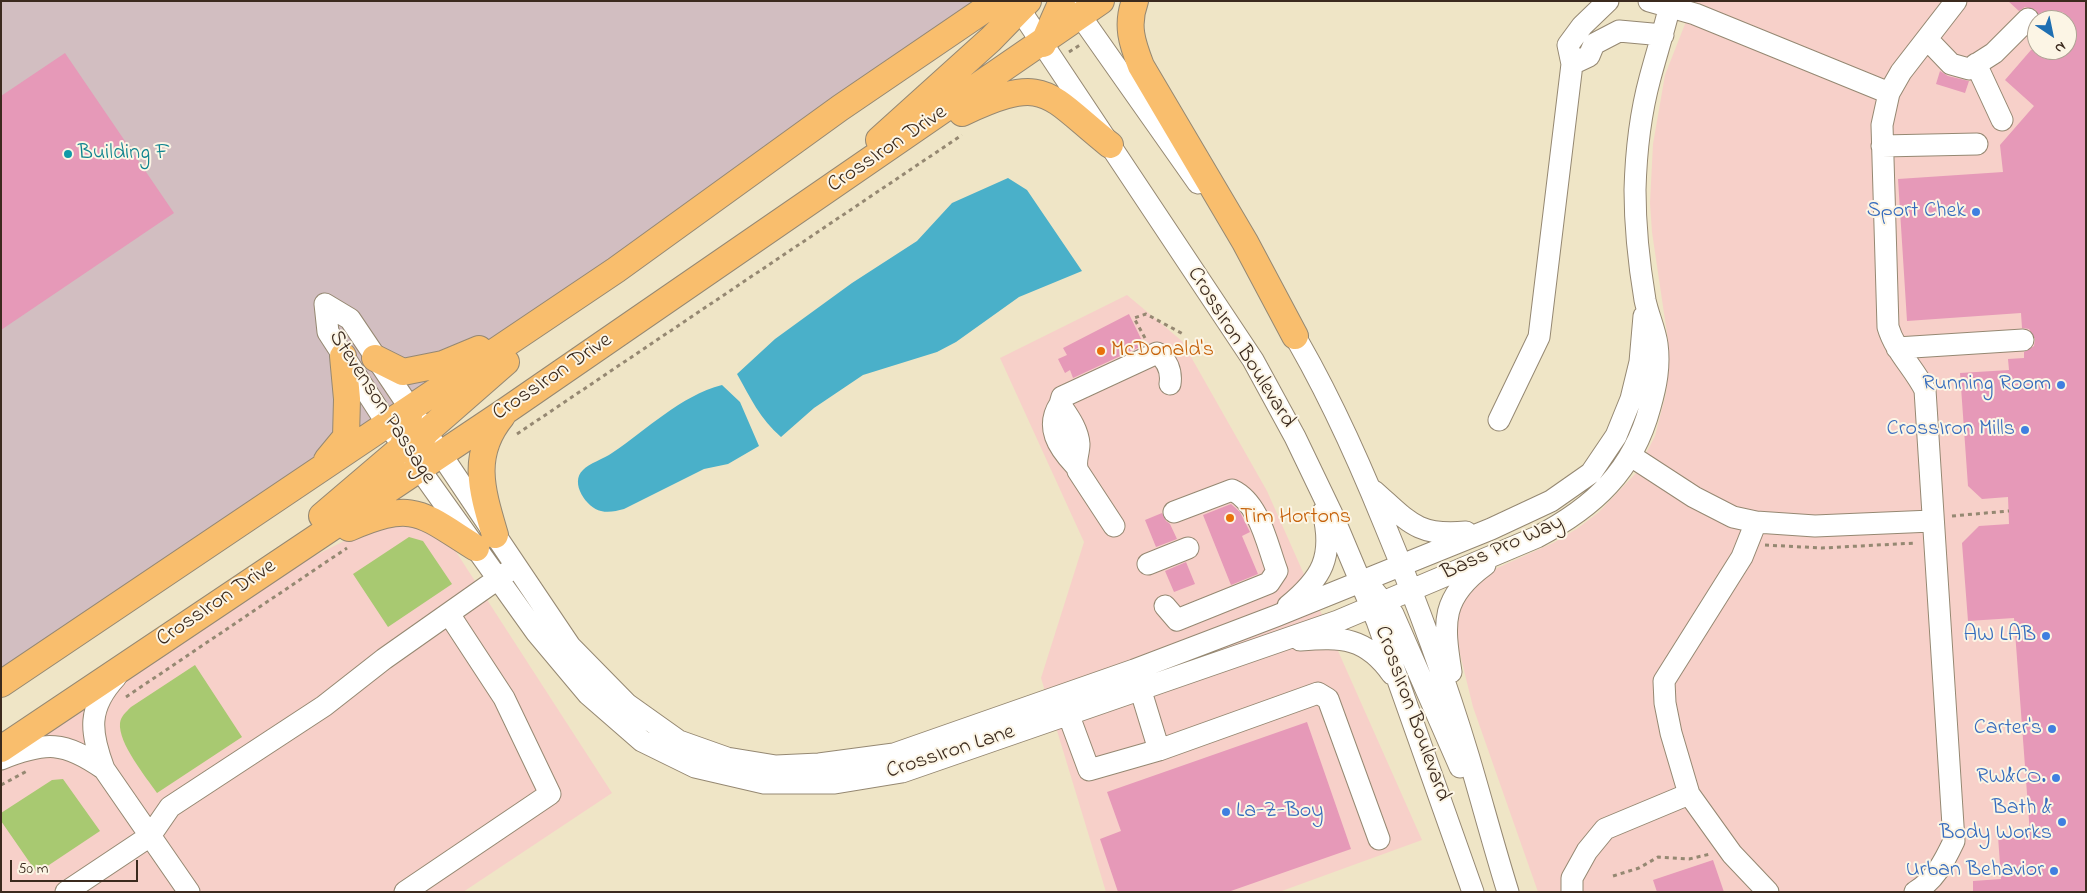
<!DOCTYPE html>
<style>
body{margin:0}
#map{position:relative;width:2087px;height:893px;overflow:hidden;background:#efe5c6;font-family:"Indie Flower",sans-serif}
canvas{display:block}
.frame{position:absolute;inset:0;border:2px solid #3b2a1e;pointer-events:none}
.north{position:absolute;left:2027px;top:10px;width:50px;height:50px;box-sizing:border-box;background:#fcf5e5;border:1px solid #afa495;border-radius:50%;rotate:146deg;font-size:14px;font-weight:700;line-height:20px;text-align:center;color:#3b2a1e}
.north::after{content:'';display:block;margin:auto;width:18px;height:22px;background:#1f6fb2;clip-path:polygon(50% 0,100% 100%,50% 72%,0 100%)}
.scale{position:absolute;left:10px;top:860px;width:128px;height:22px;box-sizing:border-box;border:2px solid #3b2a1e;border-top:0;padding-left:6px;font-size:15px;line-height:18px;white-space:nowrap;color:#3b2a1e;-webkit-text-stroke:4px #fcf5e5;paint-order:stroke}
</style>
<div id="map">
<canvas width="2087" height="893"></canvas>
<div class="frame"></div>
<div class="north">N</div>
<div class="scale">50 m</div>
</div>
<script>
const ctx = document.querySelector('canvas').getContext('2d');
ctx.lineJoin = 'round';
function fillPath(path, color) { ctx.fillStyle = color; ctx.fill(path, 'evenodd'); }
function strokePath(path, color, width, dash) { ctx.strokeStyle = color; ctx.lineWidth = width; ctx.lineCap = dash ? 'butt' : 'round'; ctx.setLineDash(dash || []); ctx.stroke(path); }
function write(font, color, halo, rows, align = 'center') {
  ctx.font = font + ' "Indie Flower",sans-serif'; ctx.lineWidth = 4; ctx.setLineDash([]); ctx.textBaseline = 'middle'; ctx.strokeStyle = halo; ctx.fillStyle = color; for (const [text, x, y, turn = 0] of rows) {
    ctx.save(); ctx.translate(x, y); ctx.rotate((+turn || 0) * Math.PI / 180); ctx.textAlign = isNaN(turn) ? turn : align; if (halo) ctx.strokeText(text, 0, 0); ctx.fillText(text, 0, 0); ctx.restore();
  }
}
const built = new Path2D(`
 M1694,1h392v891h-548l-65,-185 -15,-61v-41l30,-33 65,-29 25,-15 21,-16 37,-39 19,-37 11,-43 3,-31 -1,-22 -16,-108 -2,-29 3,-59 12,-69zM2037,20h30v30h-30z
 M1127,295l55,46 85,150 155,349 -143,52h-173l-65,-214 43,-136 -84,-184z
 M413,521l38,23 161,249 -149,99h-462v-131l291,-194 86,-43z`);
const industrial = new Path2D(`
 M1,1h996l-996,683z`);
const green = new Path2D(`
 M409,537l14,4 29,43 -64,43 -35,-53z
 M195,665l47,72 -85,56c-11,-16 -39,-50 -37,-70 1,-7 6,-11 11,-16z
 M63,779l37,52 -63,42 -36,-52v-8l51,-33z`);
const water = new Path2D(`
 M1008,178l19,12 55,81 -63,26 -63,45 -19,10 -74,23 -49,33 -33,29c-21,-18 -31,-40 -44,-63l38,-35 77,-56 65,-42 35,-38z
 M722,385l18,17 19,44 -31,18 -24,5 -80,40c-8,2 -15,4 -23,2 -14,-3 -32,-28 -18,-41 5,-6 22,-12 29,-17 36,-24 68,-57 110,-68z`);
const building = new Path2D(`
 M2008,1h78v891h-113v-11l28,-2 -3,-43 32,-2 -16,-216 -46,3 -6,-78 17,-17 30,-2 -1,-27 -26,2 -14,-13 -8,-113 49,-3 -1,-11 16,-1v-6l10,-6 1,-7 -6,-10 -7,-1 -1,-15 -114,8 -9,-142 105,-7 -3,-27 34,-39 -29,-26 26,-30h36v-30h-27l-4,-10 -11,-3 -6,4z
 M65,53l109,160 -173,117v-234z
 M1940,71l8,5 21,5 -4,12 -29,-9z
 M1129,314l15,31 -71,33 -3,-8 -5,3 -7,-14 9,-4 -4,-7z
 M1231,504l9,8 10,20 -8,4 16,38 -27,11 -28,-70z
 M1162,513l4,8 4,3 7,15 -21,8 -11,-27z
 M1186,562l9,22 -21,8 -9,-21z
 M1307,722l44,127 -123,43h-110l-18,-53 21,-8 -14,-39z
 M1713,860l11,32h-67l-4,-12z`);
const path = new Path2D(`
 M1069,52l11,-7
 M1145,338l-11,-20 12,-4 39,21
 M517,434l445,-299
 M1952,516l57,-5
 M1765,545l57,3 94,-5
 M126,697l221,-149
 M1,785l26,-14
 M1613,876l26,-8 19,-11 31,2 21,-5`);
const minor = new Path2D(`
 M1014,1l239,359 42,77 37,77 45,107 96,271
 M1608,1l-26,25 -14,19 4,19 17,-8 5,-12 25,-13 44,4
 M1649,1l46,13 194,79
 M1072,4l126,179
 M1927,39l24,25 18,5 25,-16 34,-34
 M1976,64l26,56
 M1882,146l95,-2
 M325,304l3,28 60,93 148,207 52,62 54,47 53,26 69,16h71l67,-11 436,-151 199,-84c57,-30 96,-66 113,-130 6,-21 10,-41 7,-63 -2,-15 -9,-29 -12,-44 -6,-36 -10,-73 -10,-110 1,-38 5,-75 15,-112 7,-26 15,-51 21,-77
 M325,304l25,15 220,327 57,58 52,37 48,17 49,8 43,-2 75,-10 240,-84 142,-54 215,-87 60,-28 40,-28 25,-37 15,-37 9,-37 4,-46
 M1287,323c39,64 69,131 97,200 32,77 61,155 85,235 13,44 25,89 39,134
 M1897,348l126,-8
 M1060,404c-15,23 -2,43 15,61
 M1499,420l40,-83 33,-273
 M1631,456l63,41 39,20 23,5 59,4 117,-5
 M1374,491c34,30 43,46 92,41
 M1756,522l-14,35 -78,124 1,22 6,30 18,61 43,60 36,38
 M1114,526l-36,-55c-4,-9 1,-17 1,-27 -1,-15 -11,-28 -19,-40l2,-7 95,-44c10,7 15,18 13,31
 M1148,564l40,-16
 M1374,591l19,23 67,153
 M1165,606l12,14 92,-37 8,-12c-10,-26 -17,-68 -45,-81l-58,22
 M1288,606c34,-28 46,-49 35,-94
 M1300,640c42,-3 66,-3 92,34
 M1451,672c-8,-50 -10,-75 34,-107
 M1136,675l23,75
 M116,677c-29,31 -26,55 -12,92l85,123
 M1063,700l26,70 70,-20 159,-57 10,6 51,140
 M1,759c45,-18 63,-18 103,10
 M66,892l84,-56 20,-29 154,-101 60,-47 125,-88
 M405,892l145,-98 -46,-96 -55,-84
 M1572,892v-14l15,-27 18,-22 84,-35
 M1915,892c20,-12 29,-30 39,-51l-29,-451c-11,-22 -30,-39 -37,-63l-6,-202 7,-32 12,-21 55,-71`);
const major = new Path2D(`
 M1135,1c-9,24 -3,42 6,65l104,176 50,94
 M1043,44l19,-43
 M962,113c85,-40 84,-19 148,32
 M879,140l112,-101 37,-38
 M375,358l28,14 40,-8 36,-15
 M327,460l19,-23 1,-38 -4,-43
 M418,469l1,-26 7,-11 80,-70
 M322,516l81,-69 7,-37
 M349,528c65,-28 71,-15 127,20
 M495,535c-13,-44 -25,-80 7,-119
 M1,684l615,-414 224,-162 157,-107
 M1,749l506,-339 594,-409`);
const markers = [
 [68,154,5,"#0f9aa8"],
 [1976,212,5,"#3f7fe0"],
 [1101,351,5,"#e8710a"],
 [2061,385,5,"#3f7fe0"],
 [2025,430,5,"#3f7fe0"],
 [1230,518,5,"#e8710a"],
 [2046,636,5,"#3f7fe0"],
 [2052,729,5,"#3f7fe0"],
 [2056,778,5,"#3f7fe0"],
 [1226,812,5,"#3f7fe0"],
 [2062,822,5,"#3f7fe0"],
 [2054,871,5,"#3f7fe0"]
];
const streetNames = [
 ["CrossIron Drive",888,150,-34],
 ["CrossIron Boulevard",1240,348,58],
 ["CrossIron Drive",553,378,-34],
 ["Stevenson Passage",381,408,57],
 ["Bass Pro Way",1503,549,-24],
 ["CrossIron Drive",217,604,-34],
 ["CrossIron Boulevard",1411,714,70],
 ["CrossIron Lane",951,753,-18]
];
const cultureNames = [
 ["Building F",78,154]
];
const shopNames = [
 ["Sport Chek",1966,212],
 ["Running Room",2051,385],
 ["CrossIron Mills",2015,430],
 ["AW LAB",2036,636],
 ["Carter's",2042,729],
 ["RW&CO.",2046,778],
 ["Bath &",2052,809],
 ["Body Works",2052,834],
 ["La-Z-Boy",1236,812,"left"],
 ["Urban Behavior",2044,871]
];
const foodNames = [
 ["McDonald's",1111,351],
 ["Tim Hortons",1240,518]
];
fillPath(built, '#f7d0c9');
fillPath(industrial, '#d2bec1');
fillPath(green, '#a8c971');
fillPath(water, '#4ab0c9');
fillPath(building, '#e699b8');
strokePath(minor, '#958872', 23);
strokePath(major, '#958872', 28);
strokePath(path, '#958872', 3, [4, 4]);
strokePath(minor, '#fff', 21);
strokePath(major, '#f9be6d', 26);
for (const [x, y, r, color] of markers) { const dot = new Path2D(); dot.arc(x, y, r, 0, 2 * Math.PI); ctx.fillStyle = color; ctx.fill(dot); strokePath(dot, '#fcf5e5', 2); }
write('22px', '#3b2a1e', '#fcf5e5', streetNames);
write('22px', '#0d838f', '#fcf5e5', cultureNames, 'left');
write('22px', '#366cbe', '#fcf5e5', shopNames, 'right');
write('22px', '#c56008', '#fcf5e5', foodNames, 'left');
</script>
